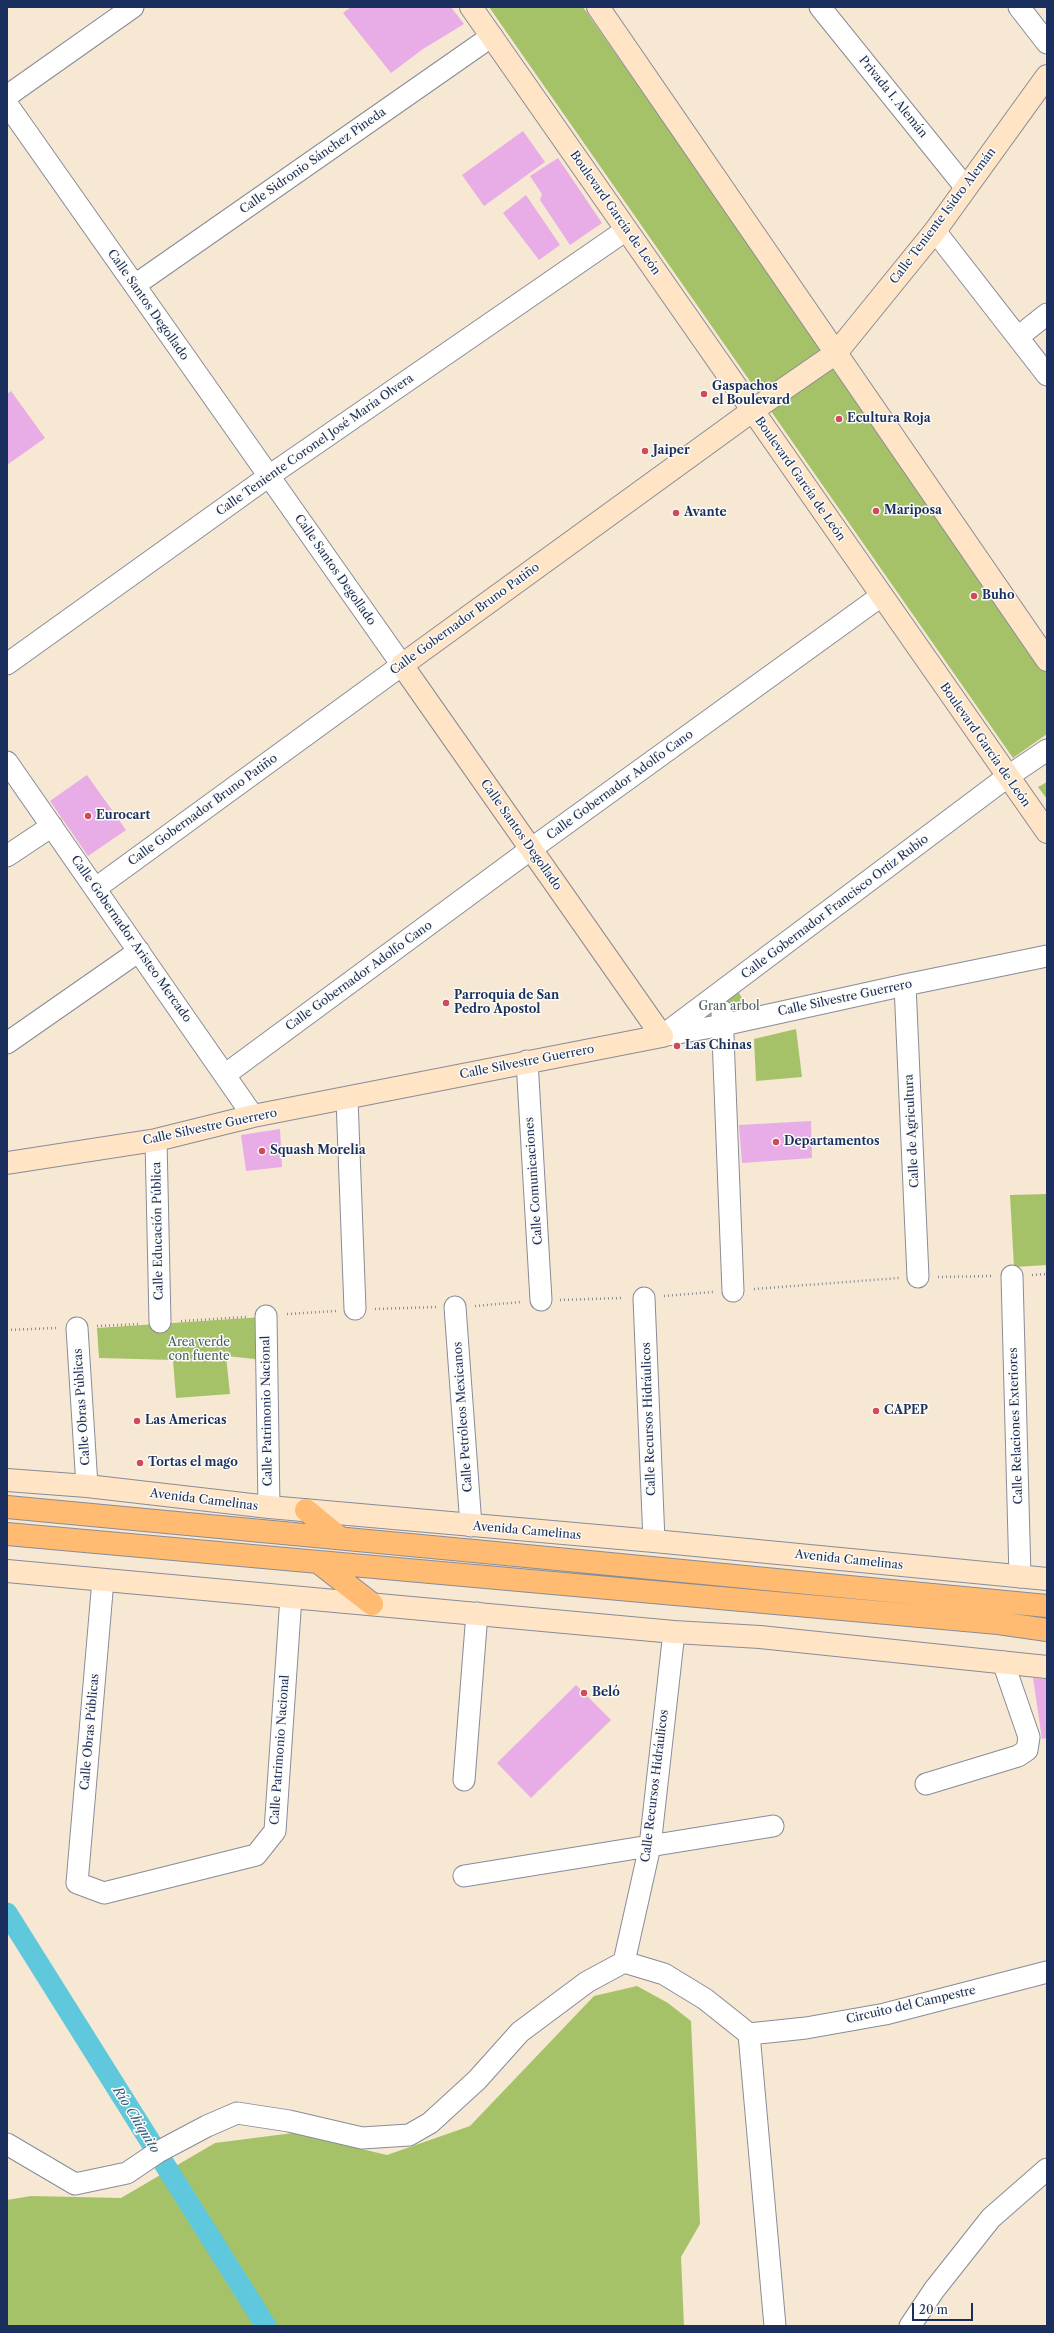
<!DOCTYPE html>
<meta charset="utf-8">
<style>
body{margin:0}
#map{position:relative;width:1054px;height:2333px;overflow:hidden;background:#f6e8d2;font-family:"Libre Caslon Text",serif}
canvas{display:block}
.frame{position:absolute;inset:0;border:8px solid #1b2f5e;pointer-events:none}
.scale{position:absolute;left:912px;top:2303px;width:61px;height:18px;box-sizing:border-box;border:2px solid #1b2f5e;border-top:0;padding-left:5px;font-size:12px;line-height:14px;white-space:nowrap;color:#1b2f5e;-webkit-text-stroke:3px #fdfcf7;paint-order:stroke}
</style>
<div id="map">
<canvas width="1054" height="2333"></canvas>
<div class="frame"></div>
<div class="scale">20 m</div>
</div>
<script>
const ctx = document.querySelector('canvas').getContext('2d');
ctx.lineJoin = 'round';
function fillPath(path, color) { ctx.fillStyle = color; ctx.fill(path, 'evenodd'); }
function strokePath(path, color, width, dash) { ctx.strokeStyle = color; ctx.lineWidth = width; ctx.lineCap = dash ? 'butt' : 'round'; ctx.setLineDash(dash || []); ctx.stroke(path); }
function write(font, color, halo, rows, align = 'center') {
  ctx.font = font + ' "Libre Caslon Text",serif'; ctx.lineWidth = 3; ctx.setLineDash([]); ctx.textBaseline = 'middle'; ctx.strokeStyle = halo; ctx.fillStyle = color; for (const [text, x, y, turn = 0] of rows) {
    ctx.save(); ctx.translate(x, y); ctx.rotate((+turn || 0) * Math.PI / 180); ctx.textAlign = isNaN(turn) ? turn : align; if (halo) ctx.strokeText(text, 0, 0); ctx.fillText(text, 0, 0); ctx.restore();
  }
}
const green = new Path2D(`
 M489,7h94l464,665v62l-34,24z
 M1047,782v17l-9,-12z
 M735,986l18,31 -63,12z
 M796,1029l6,48 -46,4 -2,-42z
 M1047,1194v71l-33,2 -4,-72z
 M263,1317l1,43 -38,-4 4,38 -54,4 -3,-38 -74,-2 -2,-30z
 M637,1986l31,17 23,18 9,203 -19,33 3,69h-677v-126l24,-4 90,2 94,-55 78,-10 94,22 83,-29 124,-130z`);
const canal = new Path2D(`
 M7,1913l259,413`);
const building = new Path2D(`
 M351,7h100l13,17 -41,25 -32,24 -48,-60z
 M523,131l22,31 -61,44 -22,-31z
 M558,158l44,65 -32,22 -30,-45 2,-6 -12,-18z
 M526,195l34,50 -21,15 -36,-47z
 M11,391l34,47 -38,27v-71z
 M87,775l39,55 -38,26 -38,-55z
 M811,1121l1,37 -70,5 -3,-38z
 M280,1129l2,38 -36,4 -5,-36z
 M1033,1678l14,1v59l-5,1z
 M576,1685l35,35 -80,78 -34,-35z`);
const path = new Path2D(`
 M1032,1275l15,-1
 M938,1277l55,-1
 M754,1289l145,-11
 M664,1296l49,-4
 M560,1300l63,-2
 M475,1306l46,-4
 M375,1309l61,-2
 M287,1314l49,-3
 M181,1321l65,-4
 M97,1326l43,-2
 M7,1330l49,-2`);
const street = new Path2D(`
 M820,7l146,181
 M1019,7l28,36
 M7,96l126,-89
 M7,104l395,561 -306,223
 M935,231l112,144
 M135,285l357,-249
 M1018,337l29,-23
 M7,664l262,-188 357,-246
 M7,762l246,354
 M7,856l45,-30
 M905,985l13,292
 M722,1011l11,280
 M667,1035l56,-10 182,-40 142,-29
 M662,1036l345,-259 40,-27
 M7,1043l132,-92
 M527,1061l14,239
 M226,1074l305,-225 350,-253
 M347,1099l8,210
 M156,1140l4,182
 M1012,1276l8,301
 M644,1298l10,243
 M455,1307l16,219
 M266,1316l3,191
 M77,1328l10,158
 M103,1580l-26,303 27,10 152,-38 19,-24 16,-234
 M464,1780l13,-167
 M926,1784l92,-28 9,-6 2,-13 -26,-75
 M464,1876l309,-50
 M624,1962l26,-116 24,-214
 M749,2034l26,292
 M7,2144l68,40 52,-11 31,-21 49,-26 30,-13 52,8 73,17 47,-3 21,-12 47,-43 43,-48 67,-50 37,-20 40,12 41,25 44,35 57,-6 79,-14 162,-42
 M910,2326l24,-36 57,-72 56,-49`);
const secondary = new Path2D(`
 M471,7l576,825
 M598,7l449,653
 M7,1163l149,-23 97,-24 409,-80 -260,-371 350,-254 84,-58 99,-122 112,-155
 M7,1480l80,6 182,21 385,34 393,38
 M7,1571l667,61 86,5 287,30`);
const highway = new Path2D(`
 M7,1507c347,31 693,67 1040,99
 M306,1510l33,27
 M7,1534l991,89 49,7
 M318,1562l54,42`);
const markers = [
 [704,394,4,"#d1495b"],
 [839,419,4,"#d1495b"],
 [645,451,4,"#d1495b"],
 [876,511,4,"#d1495b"],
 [676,513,4,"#d1495b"],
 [974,596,4,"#d1495b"],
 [88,816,4,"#d1495b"],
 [446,1003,4,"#d1495b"],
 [677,1046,4,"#d1495b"],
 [776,1142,4,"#d1495b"],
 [262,1151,4,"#d1495b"],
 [876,1411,4,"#d1495b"],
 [137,1421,4,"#d1495b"],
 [140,1463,4,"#d1495b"],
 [584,1693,4,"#d1495b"]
];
const streetNames = [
 ["Privada I. Alemán",893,97,51],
 ["Calle Sidronio Sánchez Pineda",313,161,-35],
 ["Boulevard García de León",615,213,55],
 ["Calle Teniente Isidro Alemán",943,216,-53],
 ["Calle Santos Degollado",148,305,55],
 ["Calle Teniente Coronel José María Olvera",315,445,-35],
 ["Boulevard García de León",800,479,55],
 ["Calle Santos Degollado",335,570,55],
 ["Calle Gobernador Bruno Patiño",465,619,-36],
 ["Boulevard García de León",985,745,55],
 ["Calle Gobernador Adolfo Cano",620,785,-36],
 ["Calle Gobernador Bruno Patiño",203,810,-36],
 ["Calle Santos Degollado",521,835,55],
 ["Calle Gobernador Francisco Ortiz Rubio",835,907,-37],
 ["Calle Gobernador Aristeo Mercado",131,939,55],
 ["Calle Gobernador Adolfo Cano",359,976,-36],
 ["Calle Silvestre Guerrero",845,998,-12],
 ["Calle Silvestre Guerrero",527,1062,-11],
 ["Calle Silvestre Guerrero",210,1127,-12],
 ["Calle de Agricultura",912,1131,-93],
 ["Calle Comunicaciones",534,1181,-94],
 ["Calle Educación Pública",158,1231,-91],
 ["Calle Obras Públicas",82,1407,-94],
 ["Calle Patrimonio Nacional",267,1411,-91],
 ["Calle Petróleos Mexicanos",463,1417,-94],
 ["Calle Recursos Hidráulicos",649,1419,-92],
 ["Calle Relaciones Exteriores",1016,1426,-92],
 ["Avenida Camelinas",204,1500,7],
 ["Avenida Camelinas",527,1531,5],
 ["Avenida Camelinas",849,1560,6],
 ["Calle Obras Públicas",90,1732,-85],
 ["Calle Patrimonio Nacional",280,1750,-86],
 ["Calle Recursos Hidráulicos",655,1786,-83],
 ["Circuito del Campestre",911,2005,-13]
];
const poiNames = [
 ["Gaspachos",712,387],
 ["el Boulevard",712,401],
 ["Ecultura Roja",847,419],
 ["Jaiper",653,451],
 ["Mariposa",884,511],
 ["Avante",684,513],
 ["Buho",982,596],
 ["Eurocart",96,816],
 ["Parroquia de San",454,996],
 ["Pedro Apostol",454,1010],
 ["Las Chinas",685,1046],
 ["Departamentos",784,1142],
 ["Squash Morelia",270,1151],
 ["CAPEP",884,1411],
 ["Las Americas",145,1421],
 ["Tortas el mago",148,1463],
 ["Beló",592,1693]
];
const parkNames = [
 ["Gran arbol",729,1007],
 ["Area verde",199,1343],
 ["con fuente",199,1357]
];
const waterNames = [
 ["Río Chiquito",136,2120,58]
];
fillPath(green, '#a6c269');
strokePath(canal, '#60c8dc', 21);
fillPath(building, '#e8ace6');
strokePath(street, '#888c98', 23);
strokePath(secondary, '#888c98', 24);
strokePath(highway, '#888c98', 24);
strokePath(path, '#888c98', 2.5, [1, 3]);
strokePath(street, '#fff', 21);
strokePath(secondary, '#ffe4c6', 22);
strokePath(highway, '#ffbb71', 22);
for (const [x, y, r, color] of markers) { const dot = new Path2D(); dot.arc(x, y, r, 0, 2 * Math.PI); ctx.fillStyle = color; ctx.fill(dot); strokePath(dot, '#fdfcf7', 1.5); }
write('12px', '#1b2f5e', '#fdfcf7', streetNames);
write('bold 12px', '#1b2f5e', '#fdfcf7', poiNames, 'left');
write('12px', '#455b61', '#fdfcf7', parkNames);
write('italic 13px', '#305d84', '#fdfcf7', waterNames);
</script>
